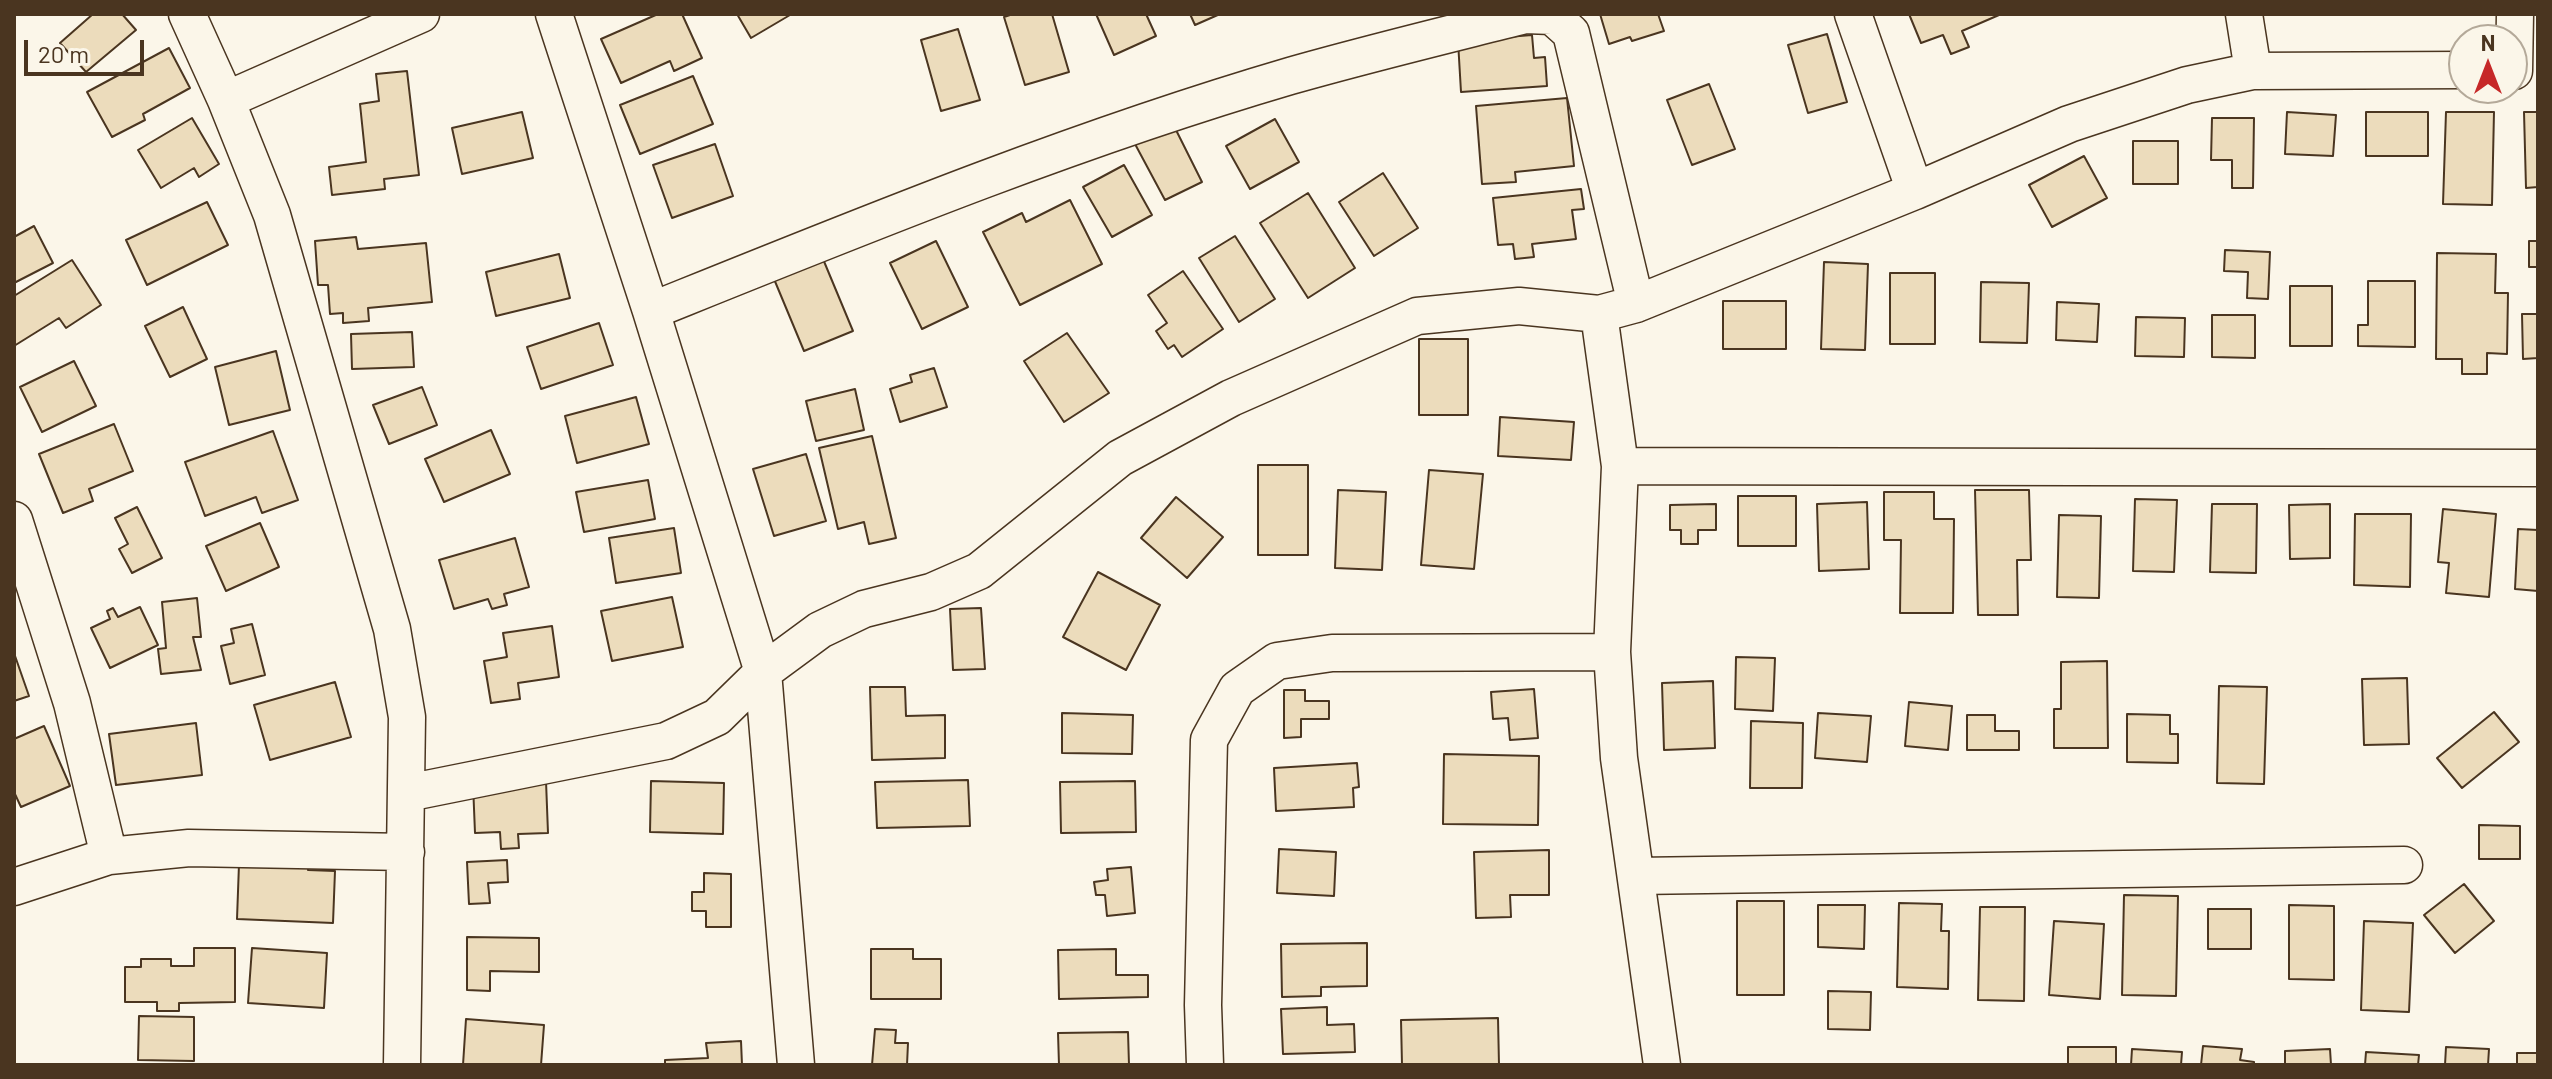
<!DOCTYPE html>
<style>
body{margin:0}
#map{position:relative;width:2552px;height:1079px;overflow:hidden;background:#fbf6e9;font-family:Barlow,sans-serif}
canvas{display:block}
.frame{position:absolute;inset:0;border:16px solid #4a3520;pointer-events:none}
.north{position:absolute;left:2448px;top:24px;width:80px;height:80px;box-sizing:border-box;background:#fbf6e9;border:2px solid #b4a999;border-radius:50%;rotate:0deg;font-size:22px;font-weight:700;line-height:32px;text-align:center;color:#4a3520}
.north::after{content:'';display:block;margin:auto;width:28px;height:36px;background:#c62828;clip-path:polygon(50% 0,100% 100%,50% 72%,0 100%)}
.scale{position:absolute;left:24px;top:40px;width:120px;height:36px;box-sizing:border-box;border:4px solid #4a3520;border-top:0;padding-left:10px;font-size:24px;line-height:28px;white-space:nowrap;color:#4a3520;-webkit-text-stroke:6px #fbf6e9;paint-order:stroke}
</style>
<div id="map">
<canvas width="2552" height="1079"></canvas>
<div class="frame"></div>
<div class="north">N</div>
<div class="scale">20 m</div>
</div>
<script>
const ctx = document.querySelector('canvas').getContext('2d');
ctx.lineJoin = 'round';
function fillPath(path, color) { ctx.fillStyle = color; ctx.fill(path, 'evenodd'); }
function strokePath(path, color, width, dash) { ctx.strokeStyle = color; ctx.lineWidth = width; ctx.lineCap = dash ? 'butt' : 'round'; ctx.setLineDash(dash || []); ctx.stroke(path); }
const building = new Path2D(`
 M93,14h29l14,16 -50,42 -26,-29z
 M658,14h24l20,44 -28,13 -4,-10 -49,22 -20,-44z
 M737,14h52l1,1 -39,23z
 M1013,14h39l17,58 -44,13 -21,-68z
 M1096,14h50l10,22 -42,19z
 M1190,14h30l-25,11z
 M1600,14h58l6,17 -32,10 -2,-4 -21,7z
 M1909,14h90v1l-37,16 7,16 -18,7 -8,-19 -22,8z
 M958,29l22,71 -39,11 -20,-71z
 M1827,34l20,68 -39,11 -20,-68z
 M1532,35l2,23 11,-1 2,29 -86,6 -3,-51z
 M169,48l21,40 -47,26 2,6 -33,17 -25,-45z
 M407,71l12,104 -35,4 1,10 -53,6 -3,-28 37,-5 -6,-58 19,-3 -3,-27z
 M693,76l20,48 -73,30 -20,-49z
 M1709,84l26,65 -43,16 -25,-65z
 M1567,98l7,68 -59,6 1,10 -34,2 -6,-78z
 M522,112l11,46 -71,16 -10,-46z
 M2287,112l49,3 -3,41 -48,-2z
 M2366,112h62v44h-62z
 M2446,112h48l-2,93 -49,-1z
 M2524,112h14v75l-12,1z
 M192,118l27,46 -20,13 -5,-9 -33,20 -23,-38z
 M2212,118h42l-1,70h-21v-28h-21z
 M1275,119l24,43 -49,27 -24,-43z
 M1173,124l29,58 -37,18 -30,-56z
 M2133,141h45v43h-45z
 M715,144l18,52 -61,22 -19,-53z
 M2084,156l23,42 -55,29 -23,-42z
 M1124,165l28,50 -40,22 -29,-50z
 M1383,173l35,55 -44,28 -35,-54z
 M1581,189l3,20 -12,1 4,29 -44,5 2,13 -19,2 -2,-15 -15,1 -5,-47z
 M1308,193l47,75 -47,30 -48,-75z
 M1070,200l32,64 -82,41 -37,-73 39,-19 4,9z
 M207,202l21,43 -81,40 -21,-45z
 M34,226l19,37 -39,20v-46z
 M813,235l40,96 -49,20 -40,-96z
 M1235,236l40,63 -36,23 -40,-64z
 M356,237l2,12 68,-6 6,59 -64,6 1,13 -26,2v-10l-13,1 -2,-29h-10l-3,-44z
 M936,241l32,66 -46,22 -32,-66z
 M2529,241h9v26h-9z
 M2225,250l45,2 -2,47 -21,-1 1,-26 -24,-1z
 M2437,253l59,1 -1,39h13l-1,61 -20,-1v21h-25v-15h-26z
 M559,254l11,44 -74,18 -10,-44z
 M72,260l29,45 -35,23 -7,-10 -45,28v-50z
 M1824,262l44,2 -3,86 -44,-1z
 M1183,271l40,58 -41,28 -8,-12 -6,4 -12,-18 11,-8 -19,-28z
 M1890,273h45v71h-45z
 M2368,281h47v66l-57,-1v-21h10z
 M1981,282l48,1 -2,60 -47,-1z
 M2290,286h42v60h-42z
 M1723,301h63v48h-63z
 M2057,302l42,2 -2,38 -41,-2z
 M183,307l24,52 -37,18 -25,-51z
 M2522,314h16v44l-15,1z
 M2212,315h43v43l-43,-1z
 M2136,317l49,1 -1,39 -49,-1z
 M599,323l14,42 -72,24 -14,-42z
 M412,332l2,35 -62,2 -1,-35z
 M1067,333l42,60 -45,29 -40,-61z
 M1419,339h49v76h-49z
 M276,351l14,59 -61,15 -14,-58z
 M74,361l22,45 -54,26 -22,-45z
 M934,368l13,39 -47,15 -10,-33 22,-7 -2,-7z
 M422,387l15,38 -48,19 -16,-39z
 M855,389l9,41 -48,11 -10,-40z
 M636,397l13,47 -72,19 -12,-47z
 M1500,417l74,5 -3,38 -73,-4z
 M114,424l19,47 -44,18 4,12 -30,12 -24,-59z
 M491,430l19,44 -66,28 -19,-43z
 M273,431l25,69 -36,13 -6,-16 -51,19 -20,-54z
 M872,436l24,102 -27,6 -5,-22 -26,7 -19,-81z
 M806,454l20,67 -52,15 -21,-67z
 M1258,465h50v90h-50z
 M1429,470l54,4 -9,95 -53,-4z
 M648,480l7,39 -71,13 -8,-40z
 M1338,490l48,2 -4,78 -47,-2z
 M1975,490h54l2,70h-14l1,55h-40z
 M1884,492h50v27h20l-1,94h-53l1,-73h-17z
 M1738,496h58v50h-58z
 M1176,497l47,40 -36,41 -46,-40z
 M2135,499l42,1 -3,72 -41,-1z
 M1867,502l2,67 -50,2 -2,-67z
 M1716,504v26h-18v14h-17v-14h-11v-25z
 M2212,504h45l-1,69 -46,-1z
 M2330,504v54l-40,1 -1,-54z
 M137,507l25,51 -30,15 -13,-24 9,-5 -13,-26z
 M2443,509l53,5 -7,83 -43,-4 3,-30 -11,-1z
 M2355,514h56l-1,73 -56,-2z
 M2059,515l42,1 -2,82 -42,-1z
 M260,523l19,44 -53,24 -20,-45z
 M674,528l7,45 -65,10 -7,-45z
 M2518,529l20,1v61l-23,-2z
 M515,538l14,49 -25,7 3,11 -15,4 -4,-10 -34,10 -15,-49z
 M1098,572l62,33 -34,65 -63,-33z
 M672,597l11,50 -71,14 -11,-50z
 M197,598l4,39h-8l8,33 -40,4 -3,-25 8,-1 -4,-46z
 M140,607l18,38 -48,23 -19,-40 19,-9 -3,-8 6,-3 5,9z
 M981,608l4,61 -32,1 -3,-61z
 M252,624l13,51 -35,9 -9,-38 13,-3 -3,-14z
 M552,626l7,51 -41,6 2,16 -29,4 -7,-42 23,-4 -4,-24z
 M14,653l15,43 -15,5z
 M1736,657l39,1 -2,53 -38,-2z
 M2107,661l1,87h-54v-39h7v-47z
 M2407,678l2,66 -45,1 -2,-66z
 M1713,681l2,67 -51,2 -2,-67z
 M335,682l16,55 -81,23 -16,-55z
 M2219,686l48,1 -3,97 -47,-1z
 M870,687h35l1,29 39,-1v43l-73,2z
 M1534,689l4,49 -28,2 -2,-22 -15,1 -2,-27z
 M1284,690h21v11h24v18h-28v18l-17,1z
 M1909,702l43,4 -4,44 -43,-4z
 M2494,712l25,30 -57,46 -25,-30z
 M1062,713l71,2 -1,39 -70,-1z
 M1818,713l53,3 -4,46 -52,-4z
 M2127,714l43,1v19h8v29l-51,-1z
 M1967,715h28v16h24v19h-52z
 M1751,721l52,2 -1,65h-52z
 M196,723l6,52 -86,10 -7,-51z
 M44,726l26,60 -49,21 -7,-15v-53z
 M1444,754l95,2 -1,69 -95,-1z
 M1357,763l2,24 -6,1 1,19 -78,4 -2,-43z
 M968,780l2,46 -93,2 -2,-46z
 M546,781l2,52 -30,1 1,14 -18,1 -1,-17 -25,1 -2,-49z
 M651,781l73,2 -1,51 -73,-2z
 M1135,781l1,51 -75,1 -1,-51z
 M2479,825l41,1v33h-41z
 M1279,849l57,3 -2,44 -57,-3z
 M1549,850v45h-39l1,22 -35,1 -2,-66z
 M309,856l-1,14 27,1 -2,52 -96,-4 2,-55z
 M507,860l1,22 -20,1 2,20 -21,1 -2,-42z
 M1131,867l4,46 -28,3 -2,-21h-9l-2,-13 14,-2 -1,-11z
 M704,873l27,1v53h-25v-16h-14v-19h12z
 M2464,884l30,37 -39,32 -31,-38z
 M2124,895l54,1 -2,100 -54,-1z
 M1737,901h47v94h-47z
 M1899,903l43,1 -1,27h8l-1,58 -51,-2z
 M1818,905h47l-1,44 -46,-2z
 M2289,905l45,1v74l-45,-1z
 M1980,907h45l-1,94 -46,-1z
 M2208,909h43v40h-43z
 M2054,921l50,3 -4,75 -51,-4z
 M2364,921l49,2 -4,89 -48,-2z
 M467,937l72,1v34l-49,-1v20l-23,-1z
 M1367,943v43l-46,1v9l-39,1 -1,-53z
 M194,948h41v54l-56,1v8h-22v-9h-32v-35h16v-8h30v7h23z
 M252,948l75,5 -3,55 -76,-5z
 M871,949h42v10h28v40h-70z
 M1116,949v26h32v22l-89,2 -1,-49z
 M1828,991l43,1 -1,38 -42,-1z
 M1327,1007v18l27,-1 1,28 -72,2 -2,-45z
 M139,1016l55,1v44l-56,-1z
 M1498,1018l1,47h-97l-1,-45z
 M466,1019l78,6 -3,40h-78z
 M875,1029l21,1 -1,13h13l-1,22h-35z
 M1128,1032l1,33h-70l-1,-32z
 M741,1041l1,24h-77v-5l43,-2 -2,-15z
 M2203,1046l39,3 -2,11 14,2v3h-53z
 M2068,1047h48v18h-48z
 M2446,1047l43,2 -1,16h-43z
 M2132,1049l50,3 -1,13h-50z
 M2330,1049l1,16h-46v-14z
 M2366,1052l53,3 -1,10h-53z
 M2517,1053h21v12h-21z`);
const street = new Path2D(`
 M187,14l39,86 46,115 120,414 15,88 -5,348
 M554,14l97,297 112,361 33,393
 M1853,14l62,177
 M2244,14l9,57
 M2514,71l1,-57
 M226,100l195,-86
 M651,311c211,-85 421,-171 639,-235 77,-22 156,-41 235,-61l27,1 19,17 65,271
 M1599,314l21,152 -8,186 7,106 43,307
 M1620,466l918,2
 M14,520l58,183 37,153
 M407,793l259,-52 51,-24 46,-45 57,-42 44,-21 67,-17 48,-21 141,-113 111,-60 186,-82 102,-10 80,8 37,-10 279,-113 154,-67 118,-39 66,-14 211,-1
 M1636,876l768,-11
 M14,887l95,-31 80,-8 217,4
 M1205,1065l-2,-60 6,-265 28,-51 40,-28 55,-8 280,-1`);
fillPath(building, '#ecdcbc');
strokePath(building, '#4a3520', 2);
strokePath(street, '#4a3520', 39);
strokePath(street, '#fbf6e9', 36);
</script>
